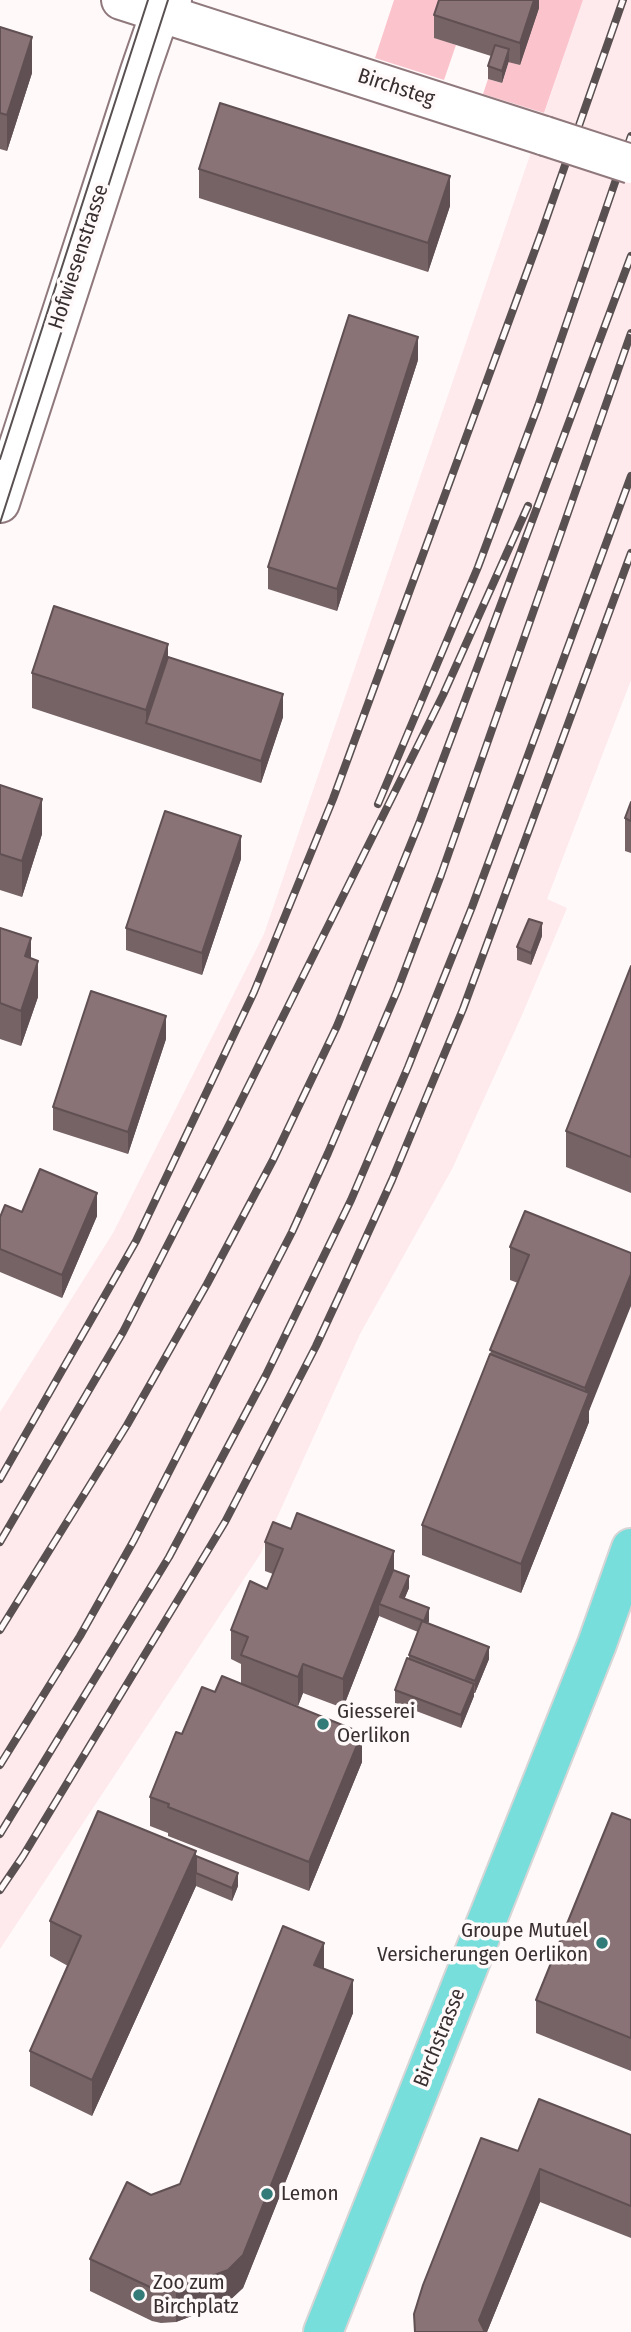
<!DOCTYPE html>
<style>
body{margin:0}
canvas{display:block;background:#fff9fa}
</style>
<canvas width="631" height="2332"></canvas>
<script>
const ctx = document.querySelector('canvas').getContext('2d');
ctx.lineJoin = 'round';
function fillPath(path, color) { ctx.fillStyle = color; ctx.fill(path, 'evenodd'); }
function strokePath(path, color, width, dash) { ctx.strokeStyle = color; ctx.lineWidth = width; ctx.lineCap = dash ? 'butt' : 'round'; ctx.setLineDash(dash || []); ctx.stroke(path); }
function write(font, color, halo, rows, align = 'center') {
  ctx.font = font + ' "Fira Sans Condensed",sans-serif'; ctx.lineWidth = 7; ctx.setLineDash([]); ctx.textBaseline = 'middle'; ctx.strokeStyle = halo; ctx.fillStyle = color; for (const [text, x, y, turn = 0] of rows) {
    ctx.save(); ctx.translate(x, y); ctx.rotate((+turn || 0) * Math.PI / 180); ctx.textAlign = isNaN(turn) ? turn : align; if (halo) ctx.strokeText(text, 0, 0); ctx.fillText(text, 0, 0); ctx.restore();
  }
}
const built = new Path2D(`
 M583,0h48v680l-84,219 20,9 -45,107 -70,154 -92,165 -99,219 -261,396v-537l113,-179 151,-299z`);
const green = new Path2D(`
 M394,0h52l-12,37 22,8 -12,35 -69,-22z
 M513,0h70l-39,113 -61,-19 5,-15 14,4 7,-22 11,4 18,-57z`);
const minor = new Path2D(`
 M121,0l424,136
 M0,503l140,-432 20,-58 12,-13`);
const major = new Path2D(`
 M323,2332l274,-688 34,-96`);
const tram = new Path2D(`
 M0,459l148,-459
 M0,523l168,-523`);
const rail = new Path2D(`
 M378,804l100,-237 60,-161 93,-270
 M0,1479l136,-238 118,-249 79,-193 209,-568 81,-231
 M0,1542l123,-210 108,-211 212,-426 85,-189
 M0,1630l127,-205 80,-141 66,-124 64,-134 83,-205 211,-565
 M0,1765l80,-129 54,-96 158,-308 36,-79 69,-162 44,-116 190,-542
 M0,1834l169,-277 97,-182 85,-175 57,-133 64,-160 159,-431
 M0,1890l23,-34 202,-334 91,-176 32,-69 44,-97 71,-171 168,-456`);
const minorBridge = new Path2D(`
 M545,136l86,28`);
const wall = new Path2D(`
 M539,0v8l-19,57 -12,-3 -6,21 -14,-4v-13l3,-10 -57,-18v-23z
 M0,27l32,46 -25,78 -7,-2z
 M199,169l251,37 -22,66 -229,-74z
 M418,360l-81,251 -69,-22v-22z
 M168,657l115,60 -22,66 -229,-75v-35z
 M0,785l42,49 -20,63 -22,-7z
 M631,802v51l-6,-2v-33z
 M241,859l-39,116 -76,-25v-22z
 M0,928l31,30 7,39 -17,49 -21,-7z
 M542,936l-11,29 -14,-5v-13z
 M631,966v227l-65,-26v-36z
 M166,1039l-38,115 -75,-24v-23z
 M97,1216l-35,82 -62,-26v-55z
 M510,1247l121,6 -42,158v11l-68,171 -99,-38v-30l96,-242 -8,-3z
 M265,1542l129,28 15,18 -5,11 25,22 -1,2 61,36 -14,34h-1v3l-13,32 -66,-25v-13l14,-31v-4l9,-23 -39,-16 -36,92 -40,-15 -5,13 -42,-16 106,72 -53,129 -141,-55v-3l-18,-7v-29l32,-63 33,-42 26,-8v-20l-10,-5v-29l36,-41 6,-15 -8,-3z
 M631,1820v251l-95,-38v-33z
 M196,1856l42,30 -6,15 -36,-15 -104,230 -62,-30v-35l38,-85 -18,-10v-35z
 M324,1969l29,44 -110,275 -15,14 -52,20 -15,1 -9,-2 -62,-30v-32l61,-64 29,-11z
 M631,2135v103l-91,-36 -53,130h-73v-18l104,-163z`);
const shadedWall = new Path2D(`
 M534,0h5v8l-19,57v-22z
 M32,37v36l-25,78v-36z
 M509,49v12l-7,22v-12z
 M450,176v30l-22,66v-29z
 M418,337v23l-81,251v-22z
 M168,644v36l-22,43v-13z
 M283,694v23l-22,66v-22z
 M42,799v35l-20,63v-36z
 M241,836v23l-39,116v-22z
 M542,923v13l-11,29v-12z
 M31,938v36l-6,-18z
 M38,961v36l-17,49v-35z
 M166,1016v23l-38,115v-22z
 M97,1193v23l-35,82v-23z
 M631,1274v32l-42,105v11l-68,171v-29l64,-162v-14z
 M394,1551v29l-15,24v12l-36,92v-29z
 M409,1576v12l-9,22v-13z
 M429,1608v13l-5,13v-13z
 M489,1647v12l-14,34v-12z
 M303,1664v29l-5,13v-29z
 M474,1684v12l-13,32v-13z
 M362,1733v29l-53,129v-29z
 M196,1851v35l-104,230v-36z
 M238,1873v13l-6,15v-13z
 M324,1943v32l-10,-10z
 M353,1980v33l-110,275 -15,14 -52,20v-33z
 M540,2169v33l-53,130h-8v-12z`);
const building = new Path2D(`
 M439,0h95l-14,43 -86,-28z
 M0,27l32,10 -25,78 -7,-2z
 M495,45l14,4 -7,22 -14,-5z
 M220,103l230,73 -22,67 -229,-74z
 M349,315l69,22 -81,252 -69,-22z
 M54,606l114,38 -22,66 -114,-37z
 M168,657l115,37 -22,67 -115,-38z
 M0,785l42,14 -20,62 -22,-7z
 M631,802v19l-6,-3z
 M165,811l76,25 -39,117 -76,-25z
 M529,919l13,4 -11,30 -14,-6z
 M0,928l31,10 -6,18 13,5 -17,50 -21,-8z
 M631,966v191l-65,-26z
 M91,991l75,25 -38,116 -75,-25z
 M40,1169l57,24 -35,82 -62,-26v-32l5,-12 17,7z
 M525,1211l106,42v21l-46,114 -95,-38 39,-95 -19,-8z
 M490,1354l99,39 -68,171 -99,-39z
 M297,1513l97,38 -51,128 -40,-15 -5,13 -57,-22 7,-18 -17,-7 19,-49 17,8 16,-40 -18,-7 8,-20 18,7z
 M393,1570l16,6 -9,21 29,11 -5,13 -45,-17z
 M422,1621l67,26 -14,34 -66,-26z
 M407,1658l67,26 -13,31 -66,-25z
 M222,1676l140,57 -53,129 -141,-55 1,-3 -19,-7 26,-65 6,2 20,-47 13,5z
 M98,1811l98,40 -104,229 -62,-29 51,-115 -31,-15z
 M612,1813l19,7v218l-95,-38z
 M196,1856l42,17 -6,15 -36,-15z
 M283,1926l41,17 -10,22 39,15 -110,275 -15,15 -52,19 -15,1 -9,-2 -62,-29 37,-77 24,13 29,-11z
 M539,2099l92,36v71l-91,-37 -61,151 6,12h-70l-1,-18 9,-29 58,-147 37,13z`);
const markers = [
 [323,1724,7,"#327b78"],
 [602,1943,7,"#327b78"],
 [267,2194,7,"#327b78"],
 [139,2295,7,"#327b78"]
];
const streetNames = [
 ["Birchsteg",396,88,18],
 ["Hofwiesenstrasse",79,257,-72],
 ["Birchstrasse",440,2038,-68]
];
const poiNames = [
 ["Giesserei",337,1712],
 ["Oerlikon",337,1736],
 ["Groupe Mutuel",588,1931,"right"],
 ["Versicherungen Oerlikon",588,1955,"right"],
 ["Lemon",281,2194],
 ["Zoo zum",153,2283],
 ["Birchplatz",153,2307]
];
fillPath(built, '#fee9ec');
fillPath(green, '#fbc4cd');
strokePath(minor, '#90797d', 42);
strokePath(major, '#d7d5d6', 42);
strokePath(minor, '#fff', 38);
strokePath(major, '#78dedb', 38);
strokePath(tram, '#595051', 2);
strokePath(rail, '#595051', 8);
strokePath(rail, '#fff9fa', 5, [16]);
strokePath(minorBridge, '#90797d', 42, []);
strokePath(minorBridge, '#fff', 38);
fillPath(wall, '#766365');
fillPath(shadedWall, '#605053');
fillPath(building, '#897376');
strokePath(building, '#605053', 2);
for (const [x, y, r, color] of markers) { const dot = new Path2D(); dot.arc(x, y, r, 0, 2 * Math.PI); ctx.fillStyle = color; ctx.fill(dot); strokePath(dot, '#fff9fa', 2.5); }
write('21px', '#382f30', '#fff9fa', streetNames);
write('21px', '#382f30', '#fff9fa', poiNames, 'left');
</script>
